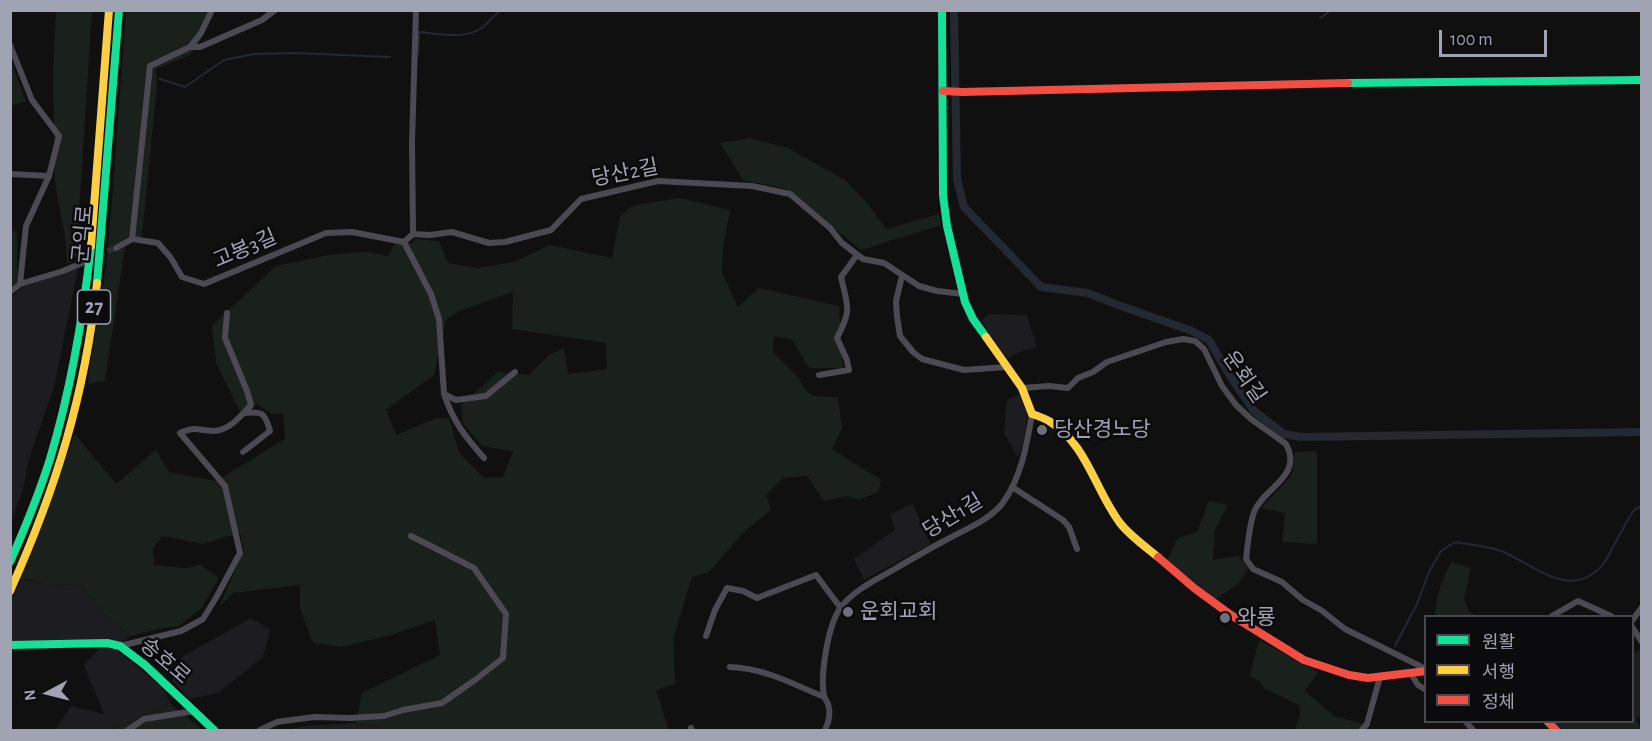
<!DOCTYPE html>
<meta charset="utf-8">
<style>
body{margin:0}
#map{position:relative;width:1652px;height:741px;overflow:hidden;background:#101010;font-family:"Alegreya Sans","Noto Sans KR",sans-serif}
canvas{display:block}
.frame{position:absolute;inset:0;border:12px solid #a0a3b2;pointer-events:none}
.legend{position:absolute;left:1424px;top:615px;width:210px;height:108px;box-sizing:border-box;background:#0b0a0c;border:2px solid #47474e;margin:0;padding:8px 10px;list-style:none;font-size:18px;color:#a0a3b2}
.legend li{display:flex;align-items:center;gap:12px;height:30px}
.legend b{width:30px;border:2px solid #47474e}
.north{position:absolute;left:18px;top:663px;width:60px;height:60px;-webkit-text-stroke:4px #0b0a0c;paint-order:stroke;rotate:263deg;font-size:16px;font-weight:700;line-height:24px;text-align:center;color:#a0a3b2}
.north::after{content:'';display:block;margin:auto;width:21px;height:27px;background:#a0a3b2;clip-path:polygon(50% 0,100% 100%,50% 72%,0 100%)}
.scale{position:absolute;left:1439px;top:30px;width:108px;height:27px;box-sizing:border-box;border:3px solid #a0a3b2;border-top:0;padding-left:8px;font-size:18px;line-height:21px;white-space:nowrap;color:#a0a3b2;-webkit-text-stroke:4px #0b0a0c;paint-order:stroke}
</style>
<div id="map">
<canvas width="1652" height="741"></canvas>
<div class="frame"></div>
<ul class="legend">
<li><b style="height:8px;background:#16e098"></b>원활</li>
<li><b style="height:8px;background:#ffcf43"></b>서행</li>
<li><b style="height:8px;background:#f24e42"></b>정체</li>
</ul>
<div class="north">N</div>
<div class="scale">100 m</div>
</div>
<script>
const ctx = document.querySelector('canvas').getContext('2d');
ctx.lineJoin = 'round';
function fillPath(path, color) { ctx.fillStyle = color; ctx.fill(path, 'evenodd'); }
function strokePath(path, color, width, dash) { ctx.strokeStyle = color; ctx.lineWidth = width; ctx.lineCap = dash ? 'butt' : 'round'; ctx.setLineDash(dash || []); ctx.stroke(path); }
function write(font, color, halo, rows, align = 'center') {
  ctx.font = font + ' "Alegreya Sans","Noto Sans KR",sans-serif'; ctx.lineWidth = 5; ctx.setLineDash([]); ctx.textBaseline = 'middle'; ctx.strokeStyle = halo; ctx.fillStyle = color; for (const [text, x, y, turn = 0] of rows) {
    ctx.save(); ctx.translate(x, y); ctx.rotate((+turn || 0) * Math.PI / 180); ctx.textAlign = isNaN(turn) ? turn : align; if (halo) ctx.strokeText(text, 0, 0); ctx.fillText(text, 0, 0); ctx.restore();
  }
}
const built = new Path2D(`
 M78,268l-24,119 -25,71 -6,32 -12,31v-224l11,-10z
 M988,314l39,1 10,32 -21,6 -8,6 -17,-23 -9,-16z
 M1020,394l7,20 -2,22 -7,22 -14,-26 3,-32z
 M913,504l17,40 -66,36 -10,-21 41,-29 -5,-16z
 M22,579l25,5 34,1 23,29 27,22 -8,6 -112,-1 -1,-40z
 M251,618l19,11 -7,28 -45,36 -28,6 -18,-18 10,-24z
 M100,648l15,1 47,38 10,18 -59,24 -1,1h-57l16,-24 33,8 -20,-49z
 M356,723l26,4 1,3h-96l18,-4z`);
const green = new Path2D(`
 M56,11h36l-16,247 -9,6 -2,-28 -10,-52 -2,-110z
 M126,11h89l-16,32 -9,12 -34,14 1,16 -15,151 -17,11 -20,134 -17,3 1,-11 17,-106 6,-66z
 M10,57l16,45 -15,3h-1z
 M750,138l38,10 57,32 24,25 17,24 53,-15 2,11 -80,25 -75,-61 -43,-9 -23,-37z
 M680,198l50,12 -7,38 -1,24 16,35 21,-19 80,18 4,62h-34l-17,-28 -18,-4 -1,16 24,24 9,15 8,5 24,1 4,32 -10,20 49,31 -3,12 -19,8 -12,-4 -23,5 -17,-25 -24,2 -17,17 5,15 -28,23 -34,39 -17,5 -19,62 2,45 -19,6 13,40h-286l-2,-3 -25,-4 6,-30 78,-38 -5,-35 -44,15 -50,12 -28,-4 -13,-35v-23l-67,8 -14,14 25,-57 -4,-17 -37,11 -41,-8 -9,12 1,17 32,3 14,-3 19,13 -18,31 -22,17 -21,3 -27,7 -27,-22 -23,-29 -34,-1 -21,-5h-8l57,-145 41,50 40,-34 13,22 47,9 69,-42 -2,-25h-12l-14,-10 -17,8 -24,-49 -4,-37 64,-60 48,-10 24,-3 21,-1 19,4 7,-13h17l4,-4 23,2 9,22 30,5 36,-6 36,-17 62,13 8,-42 14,-11zM513,292l-1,37 94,14 1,26 -39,5 -4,-26 -15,7 -20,20 -31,-3 -37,33 2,18 19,23 31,5 -10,26 -19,1 -25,-26 -10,-34h-13l-40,17 -10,-25 48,-35 12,-55 13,-9z
 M11,231h6v50l-6,6z
 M1317,451v93l-35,-2 3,-29 -24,-5 31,-33 3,-23z
 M1209,501l19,4 -13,25 -2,30 26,-4 9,12 -10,16 -24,16 -47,-40 11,-22 19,-6z
 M1451,562l20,6 -7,31 5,13 9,4h-43c1,-20 7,-36 16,-54z
 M1259,640l59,32 -13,19 29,25 29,8 -3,6h-65l5,-16 -1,-9 -34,-16 -5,-7 -10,-6z
 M1641,649v66l-5,3 5,12h-78l-10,-8h79l1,-68z
 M172,705l31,25h-91l1,-1z`);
const stream = new Path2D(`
 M1320,18l12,-8
 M418,54l1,-22c18,2 46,7 61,-3 8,-5 13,-14 22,-19
 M160,79l25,8 39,-27 30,-6 41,-1 95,4
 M1395,646l22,-42 12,-32 12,-21 14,-9c15,3 32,4 46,9 34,14 71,52 103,12 4,-5 6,-11 9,-16 7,-13 13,-25 21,-37l8,-4`);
const canal = new Path2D(`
 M954,10l3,169 7,28 77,80 47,6 30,12 74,26 17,9 21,36 24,35 30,23 17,3 341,-5`);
const streetTunnel = new Path2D(`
 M99,255l17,-7`);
const street = new Path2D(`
 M10,45l22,55 27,36 -10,40 -23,50 -6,58
 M190,47l11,-14 11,-23
 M10,174l39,2
 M413,234l-1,-92 4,-132
 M132,239l18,-173 40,-19h10l62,-27 13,-10
 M404,242l9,-8 17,1 22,-3 37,11 16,-1 46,-12 30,-31 77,-18 94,5 38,8 40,34 12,15 21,16 21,4 35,23 18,5 26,3
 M404,242l27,52 8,25 5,75 12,6 30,-4 29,-24
 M116,248l16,-9 26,4 13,15 11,19 22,7 122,-51 26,-1 52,10
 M902,276l-6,25 1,15 3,20 13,16 9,7 42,11 43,-3
 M10,292l10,-8 43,-13 19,-8
 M819,375l30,-5 -2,-10 -10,-22c15,-29 11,-30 4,-61l16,-22
 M1022,388l27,-2 19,2 10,-10 15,-6 14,-10 59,-20 17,-3 12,2 9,8 18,37 14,19 15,14 35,25c18,32 -23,44 -32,68 -5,14 -6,32 -8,47l7,10 29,13 21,18 18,10 24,19 81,40
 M444,394c10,29 20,41 40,64
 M243,452l27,-21c-5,-18 -7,-20 -26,-18
 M1012,487l51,33 6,7 8,22
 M1552,616l26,-15 33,15
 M1632,621l10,-14
 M1632,627l10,15
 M706,636l9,-26 12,-22 16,3 14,7 59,-23 24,32
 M120,646l61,-15 22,-12 14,-23 23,-43 -15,-67 -45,-53c17,-7 16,-3 33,-2 16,0 28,-15 38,-26l-4,-14 -22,-53 2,-25
 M730,667c34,1 63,17 94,30
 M1411,674l7,11 8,5
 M1466,722l7,8
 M691,728l1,2
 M128,730l16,-11 51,-8
 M260,730l17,-8 37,-5 36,1 34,-2 19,-6 39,-7 33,-23 28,-22 3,-44 -32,-46 -63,-32
 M825,730c4,-8 6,-17 3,-26 -1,-3 -3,-5 -4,-8 -4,-21 4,-72 17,-89 12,-16 34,-27 52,-37 17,-10 34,-20 51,-29 19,-11 43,-19 58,-37 19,-25 25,-60 30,-90
 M1362,730l5,-6 13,-47`);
const fast = new Path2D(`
 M942,10l1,185 4,31 18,76 8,17 13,18
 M1348,83l294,-3
 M97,283l22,-273
 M10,562c15,-34 29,-68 40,-103 21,-70 33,-141 41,-213
 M10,645l97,-2 13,3 25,19 69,65`);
const slow = new Path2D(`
 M91,246l18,-236
 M986,337l36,51 10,26c6,2 12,4 17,7 38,23 46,69 71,102 10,13 26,24 38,34
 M10,591c46,-102 75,-196 87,-308`);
const jam = new Path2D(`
 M943,91l19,1 386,-9
 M1158,557l36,31 37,27 73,45 45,15 19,3 58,-7
 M1548,722l8,8`);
const markers = [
 [1042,430,6,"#6e7079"],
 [848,612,6,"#6e7079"],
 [1225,618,6,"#6e7079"]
];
const shields = [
 [94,307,33]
];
const shieldNames = [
 ["27",94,307]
];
const streetNames = [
 ["당산2길",625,173,-11],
 ["군익로",83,234,-85],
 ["고봉3길",245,249,-23],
 ["운회길",1244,377,55],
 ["당산1길",953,516,-31],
 ["송호로",165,661,41]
];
const poiNames = [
 ["당산경노당",1054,430],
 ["운회교회",860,612],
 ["와룡",1237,618]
];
fillPath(built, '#1d1d1f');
fillPath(green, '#1a201b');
strokePath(stream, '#242931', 2);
strokePath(canal, '#242931', 8);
strokePath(streetTunnel, '#2d2d30', 6, [6, 3]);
strokePath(street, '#4a4a50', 6);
strokePath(fast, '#16e098', 8);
strokePath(slow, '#ffcf43', 8);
strokePath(jam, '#f24e42', 8);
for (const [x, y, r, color] of markers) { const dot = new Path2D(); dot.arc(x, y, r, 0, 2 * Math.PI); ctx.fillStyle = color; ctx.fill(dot); strokePath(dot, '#0b0a0c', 2); }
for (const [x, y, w] of shields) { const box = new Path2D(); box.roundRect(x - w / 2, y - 17, w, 34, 4.5); ctx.fillStyle = '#0b0a0c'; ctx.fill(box); strokePath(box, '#a0a3b2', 1.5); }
write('bold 20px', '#a0a3b2', null, shieldNames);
write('21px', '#a0a3b2', '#0b0a0c', streetNames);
write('21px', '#a0a3b2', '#0b0a0c', poiNames, 'left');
</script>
